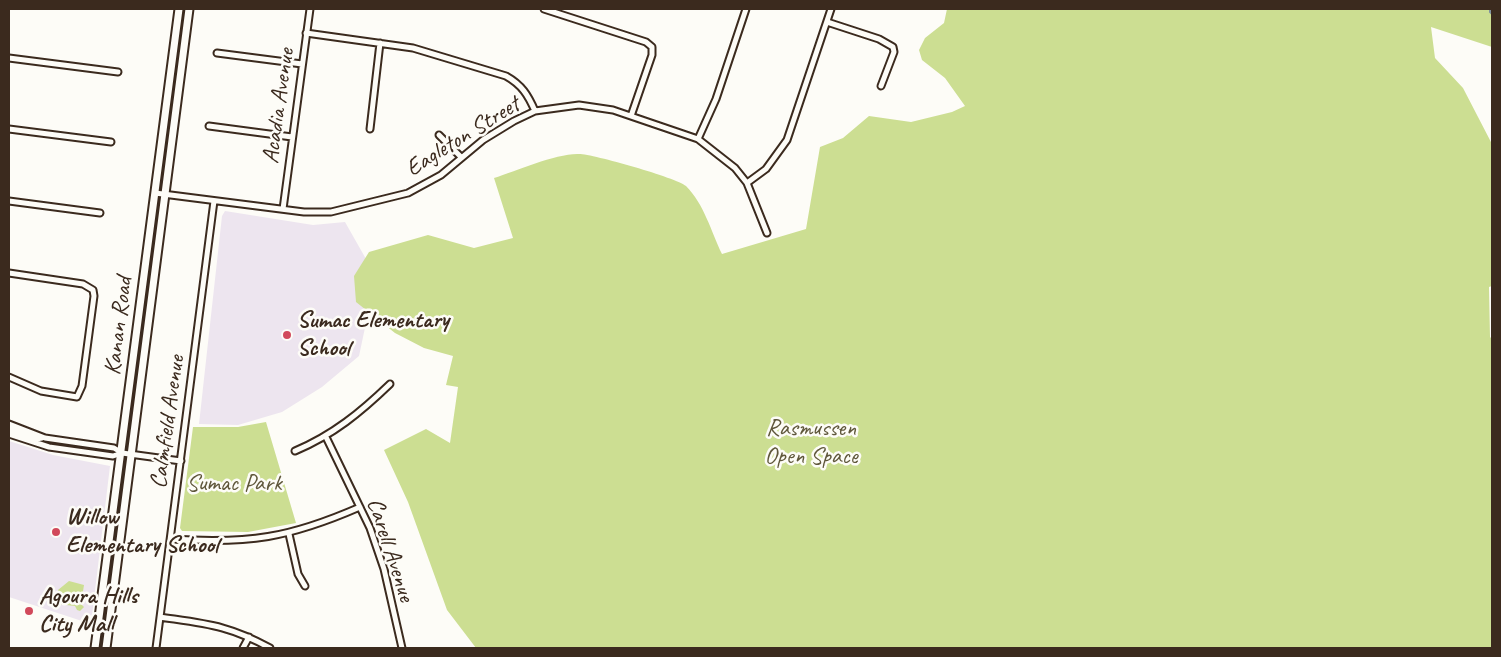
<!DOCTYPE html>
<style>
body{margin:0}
#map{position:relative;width:1501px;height:657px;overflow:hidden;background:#fdfcf7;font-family:Caveat,sans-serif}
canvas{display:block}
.frame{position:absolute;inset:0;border:10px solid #3b2a1e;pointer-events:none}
</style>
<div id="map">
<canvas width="1501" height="657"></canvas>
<div class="frame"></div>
</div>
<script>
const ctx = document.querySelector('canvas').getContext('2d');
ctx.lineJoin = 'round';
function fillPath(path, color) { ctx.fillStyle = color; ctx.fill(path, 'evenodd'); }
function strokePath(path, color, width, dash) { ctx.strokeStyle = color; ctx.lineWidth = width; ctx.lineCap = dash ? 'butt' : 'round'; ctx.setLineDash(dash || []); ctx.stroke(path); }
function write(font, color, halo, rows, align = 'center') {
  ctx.font = font + ' Caveat,sans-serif'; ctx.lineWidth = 5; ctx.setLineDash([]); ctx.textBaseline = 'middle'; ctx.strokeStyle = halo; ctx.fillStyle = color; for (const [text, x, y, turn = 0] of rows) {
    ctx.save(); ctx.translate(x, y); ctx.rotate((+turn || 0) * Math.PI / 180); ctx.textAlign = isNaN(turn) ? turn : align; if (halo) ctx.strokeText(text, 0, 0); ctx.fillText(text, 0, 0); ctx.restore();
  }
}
const built = new Path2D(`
 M225,211l88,14 32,-3 21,37 11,12 -18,85 -37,31 -40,25 -44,13 -39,-1 23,-208z
 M9,441l44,14 57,11 -19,158 -82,-27z`);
const green = new Path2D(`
 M947,9h545v38l-61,-20 4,31 28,30 29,56v142l-3,1 1,50 2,2v309h-1016l-29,-38 -39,-108 -24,-52 42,-21 24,14 8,-56 -12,-2 7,-29 -29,-8 -29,-15 -39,-31 -2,-26 15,-24 59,-17 46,13 39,-10 -19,-60c22,-7 63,-25 85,-24 14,0 98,24 107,32 18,18 25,45 36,68l84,-25 14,-82 23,-9 26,-22 42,6 41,-10 13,-6 -20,-28 -23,-18 -3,-10 6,-12 19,-15z
 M266,422l30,101 -48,9 -66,-1 -2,-3 13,-101h45z
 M69,581l15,4 -3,19 3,3 -4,4 -3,-1 -2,-4 -18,-2 1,-14z`);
const stream = new Path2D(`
 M1490,9v3l2,2`);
const minor = new Path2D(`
 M544,9l102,33 6,5v8l-21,61
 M827,22l52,17 14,8 1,5 -13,34
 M306,33l107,15 93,28c16,9 22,19 29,35
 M217,53l85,11
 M9,58l109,14
 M209,126l83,11
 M9,129l102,13
 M370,129l10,-86
 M439,135l22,22
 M698,139l18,-40 30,-90
 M747,183l19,-14 21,-29 44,-131
 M155,193l149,19h27l77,-19 33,-18 42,-35 31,-19 21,-10 44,-6 34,5 85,29 37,29 12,15 20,50
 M9,201l91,12
 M283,209l27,-200
 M9,273l74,11 10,6 1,6 -12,90 -5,11 -36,-6 -32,-14
 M9,424l36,14 69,10 8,5 59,8
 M9,429l27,10 6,-1
 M9,434l40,13 64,9 9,-3
 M326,437l44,91 14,41 18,79
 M295,451c38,-16 66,-39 95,-67
 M289,534l9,40 7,12
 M171,539c78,5 118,-1 189,-32
 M160,617c47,7 68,8 110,31
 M156,648l58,-447
 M243,648l6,-11`);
const secondary = new Path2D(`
 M95,648l84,-639
 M106,648l83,-639`);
const markers = [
 [287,335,5,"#d1495b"],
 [56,532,5,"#d1495b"],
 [29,611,5,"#d1495b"]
];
const streetNames = [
 ["Acadia Avenue",279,106,-82],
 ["Eagleton Street",463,137,-32],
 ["Kanan Road",119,326,-83],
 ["Calmfield Avenue",168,422,-82],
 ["Carell Avenue",390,550,72]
];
const poiNames = [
 ["Sumac Elementary",297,321],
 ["School",297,349],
 ["Willow",66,518],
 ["Elementary School",66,546],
 ["Agoura Hills",39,597],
 ["City Mall",39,625]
];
const parkNames = [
 ["Rasmussen",811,429],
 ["Open Space",811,457],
 ["Sumac Park",234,484]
];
fillPath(built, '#ede5ef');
fillPath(green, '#ccde92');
strokePath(stream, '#7f90a0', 2);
strokePath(minor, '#3b2a1e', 9);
strokePath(secondary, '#3b2a1e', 11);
strokePath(minor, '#fdfcf7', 5);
strokePath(secondary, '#fdfcf7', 7);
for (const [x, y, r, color] of markers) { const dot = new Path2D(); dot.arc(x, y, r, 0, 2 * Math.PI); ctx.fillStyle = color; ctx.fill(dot); strokePath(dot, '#fdfcf7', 2); }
write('24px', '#3b2a1e', '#fdfcf7', streetNames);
write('bold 24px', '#3b2a1e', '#fdfcf7', poiNames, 'left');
write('24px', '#5f573b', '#fdfcf7', parkNames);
</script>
